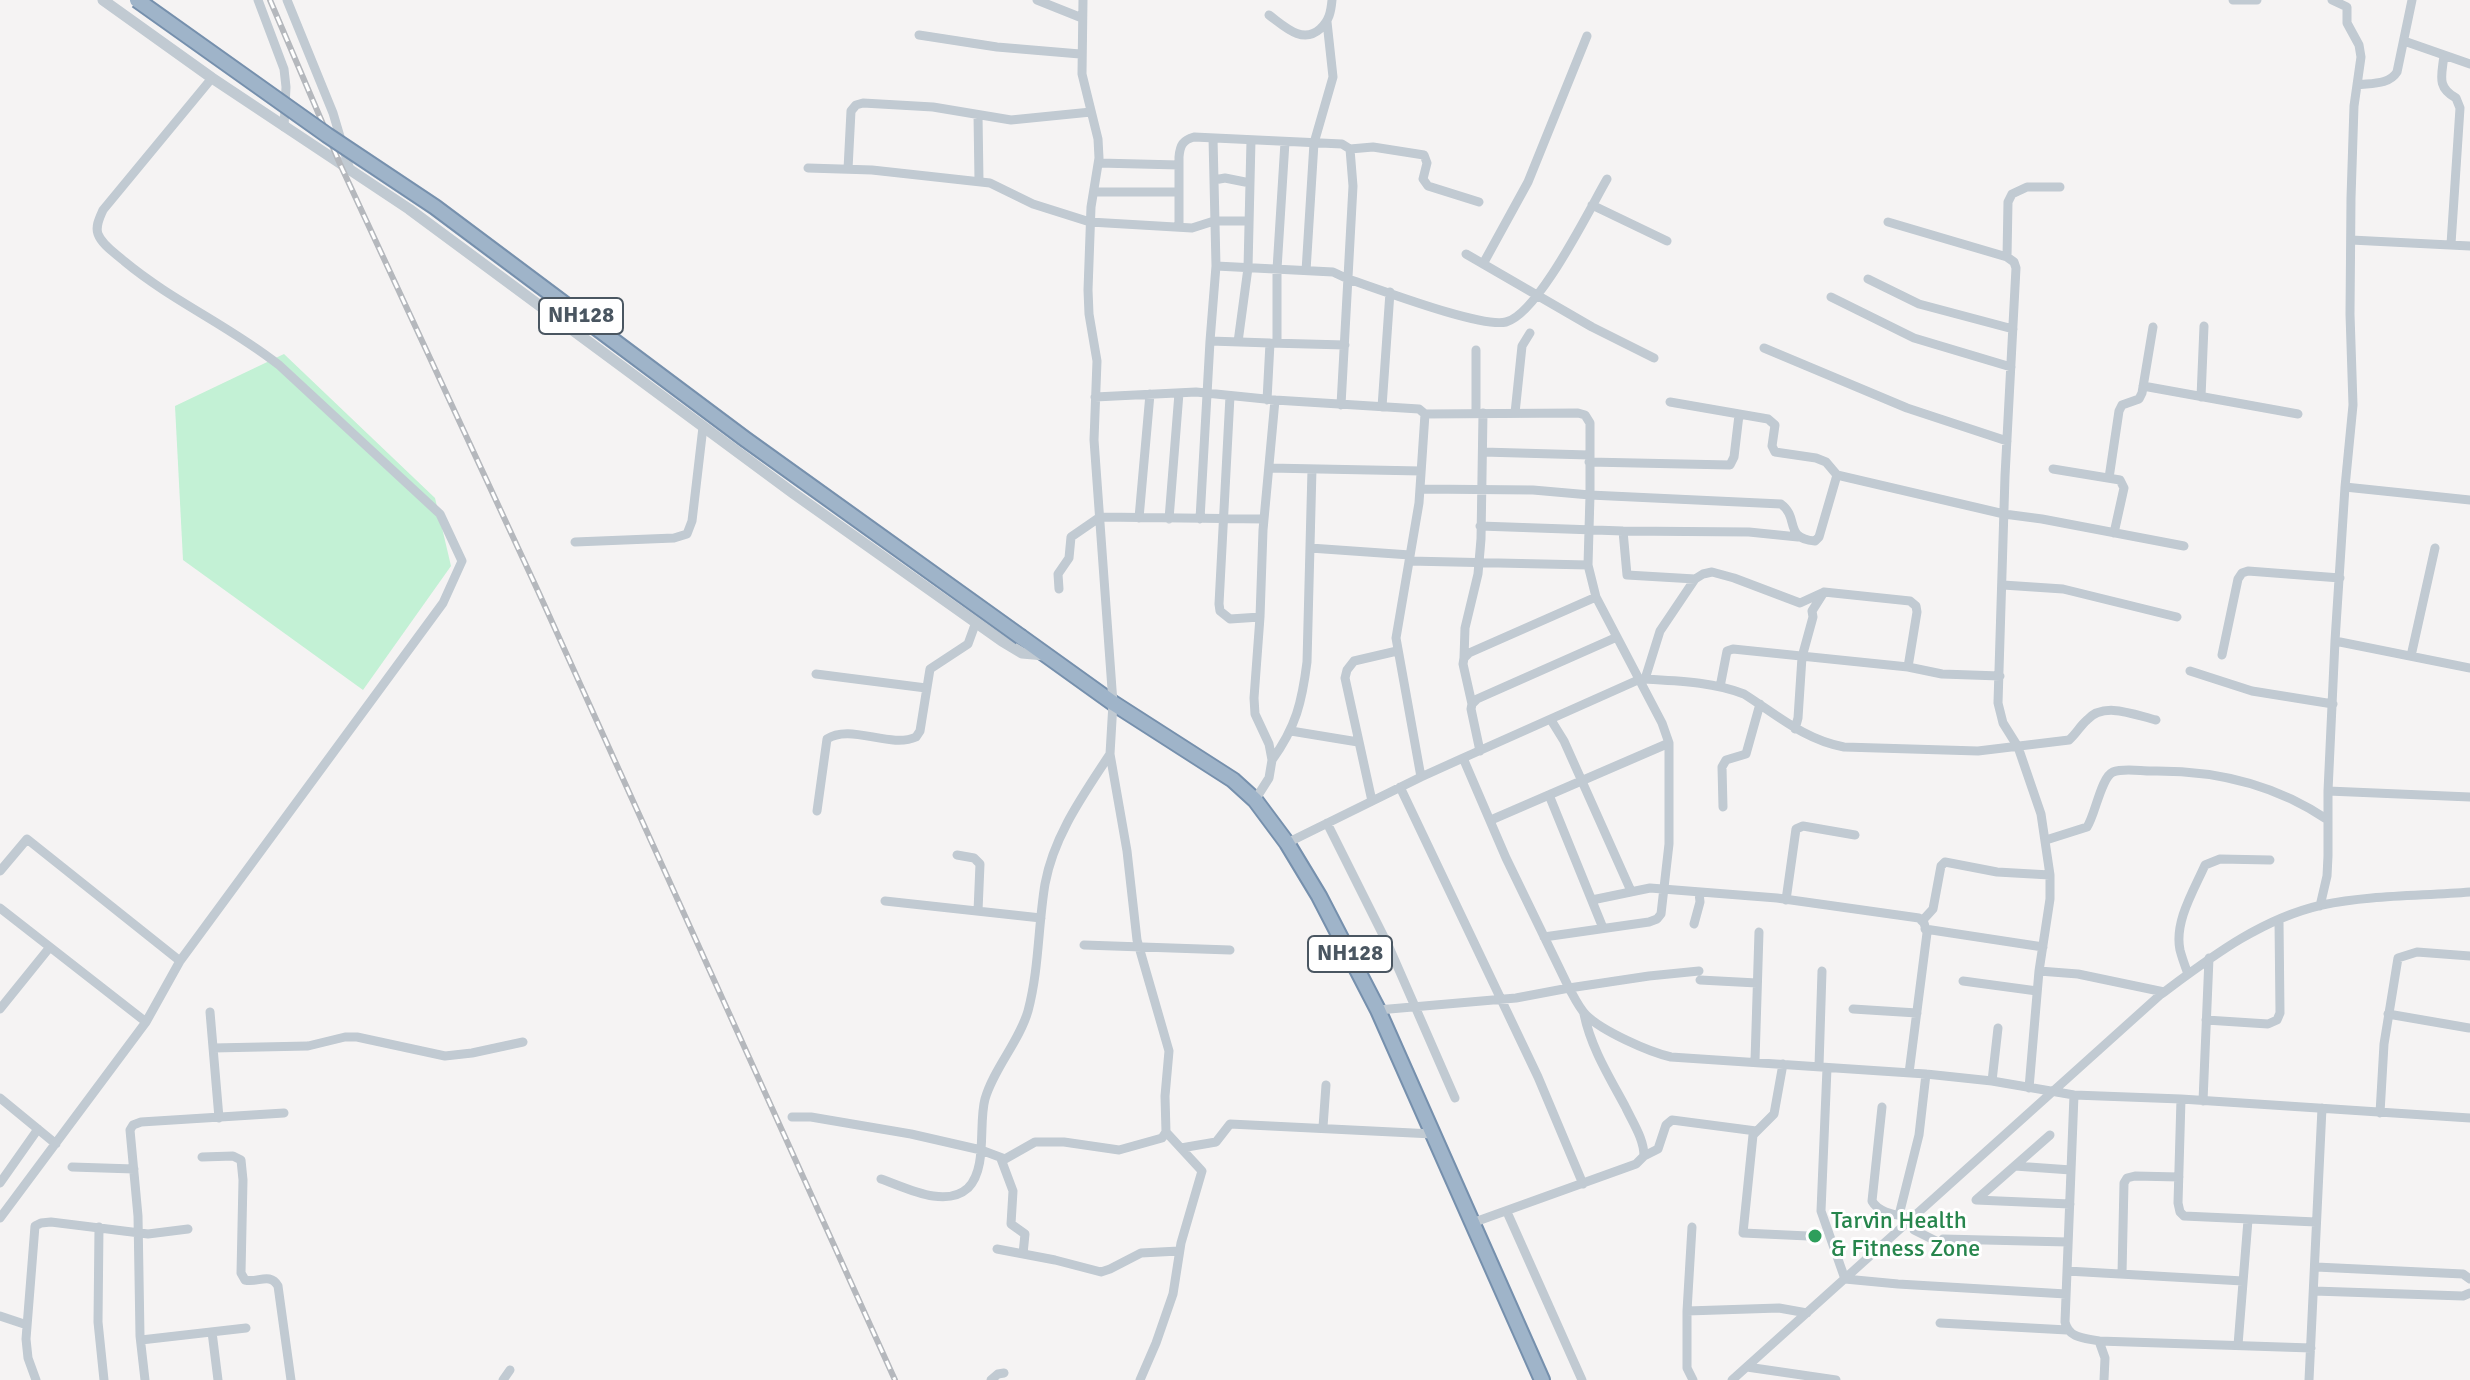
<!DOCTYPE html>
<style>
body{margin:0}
canvas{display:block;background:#f5f3f3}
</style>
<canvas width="2470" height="1380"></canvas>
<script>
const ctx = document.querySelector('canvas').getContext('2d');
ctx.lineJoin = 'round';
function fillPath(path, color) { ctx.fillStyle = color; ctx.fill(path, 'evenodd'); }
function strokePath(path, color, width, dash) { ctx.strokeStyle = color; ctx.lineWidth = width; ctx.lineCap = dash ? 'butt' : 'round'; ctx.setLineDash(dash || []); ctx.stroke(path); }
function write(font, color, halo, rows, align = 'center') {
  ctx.font = font + ' Signika,sans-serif'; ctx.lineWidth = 6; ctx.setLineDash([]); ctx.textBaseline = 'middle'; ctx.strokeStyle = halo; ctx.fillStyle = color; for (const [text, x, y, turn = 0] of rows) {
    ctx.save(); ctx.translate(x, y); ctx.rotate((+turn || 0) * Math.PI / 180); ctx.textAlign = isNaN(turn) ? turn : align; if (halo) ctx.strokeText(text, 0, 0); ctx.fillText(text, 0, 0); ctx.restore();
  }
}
const green = new Path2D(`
 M284,354l151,144 16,68 -88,124 -180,-130 -8,-154z`);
const minor = new Path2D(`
 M258,0l26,69 2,18 -2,40
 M287,0l46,113 17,57
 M1037,0l45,18
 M2233,0h24
 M1269,15c14,10 33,30 51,14 9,-8 11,-17 12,-29
 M919,35l78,12 83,7
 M2404,41l66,23
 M2444,55c-2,20 -8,32 12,43l4,10 -9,136
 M2357,85c14,-2 32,0 40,-13l15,-72
 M978,115l1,66
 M1213,138l3,128 -6,75 60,2
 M1350,149l23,-2 51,8 3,8 -4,16 5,7 51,16
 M1099,163l80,2
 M808,168l64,2 118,13 43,21 57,18 102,6 22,-7h35
 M848,169l3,-58 5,-6 7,-2 70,4 78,13 80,-8
 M1214,180l11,-2 25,5
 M1094,192h85
 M1592,205l75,36
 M1888,222l119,35 7,5 2,6 -11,208 -7,227 5,20 15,24 23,67 9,61v24l-11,72 -10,117
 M1179,227v-70c1,-12 4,-17 15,-20l148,7 8,5 3,37 -12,219
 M2351,240l119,6
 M1466,254l126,73 62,31
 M2007,257l1,-55 4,-8 15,-7h33
 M1483,264l45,-82 59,-146
 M1216,266l117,6 15,7c31,10 132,49 158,43 32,-8 83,-112 101,-143
 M1306,271l8,-128 19,-66 -6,-55
 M1868,279l51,25 94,25
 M1831,297l83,41 97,29
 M1238,342l10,-74 3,-128
 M1277,343v-74l8,-127
 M1764,348l143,60 100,33
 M2143,386l155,28
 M1230,396l-11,208 1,7 10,8 30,-2
 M1095,397l101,-5 79,8 -12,130 -3,87 -6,81 1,16 14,30 3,16 -3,18 -14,22
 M2201,397l3,-71
 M1267,400l3,-57 75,2
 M1275,400l144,9 6,5 -6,89 -23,135 25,139
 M1670,402l98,17 7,6 -3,21 3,6 41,6 10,4 11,13 167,39 38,5 142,27
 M1382,407l8,-115
 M1476,413v-63
 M1515,413l7,-67 8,-13
 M1425,414l153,-1 7,2 5,8v72l191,9c19,14 2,34 34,37l4,-4 18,-62
 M1483,452l106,3
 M1589,462l141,3 4,-8 5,-42
 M1269,468l152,3
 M2053,469l67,11 4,8 -10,45
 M2109,478l10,-67 3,-6 17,-6 3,-6 11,-66
 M2345,487l125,13
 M1420,489l113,1 57,5 -2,70 8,32 66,126 7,20v101l-8,70 -4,5 -8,3 -105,15
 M1139,518l11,-124
 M1169,519l10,-126
 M1200,519l10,-178
 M1480,526l143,5 126,1 49,5
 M1623,531l4,44 68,4
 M575,542l99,-4 13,-4 5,-13 11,-94
 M1310,548l100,7
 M1409,561l179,4
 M2003,585l60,4 114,28
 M1059,589l-1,-15 11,-16 2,-21 29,-20 164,2
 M2335,641l135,27
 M2222,655l16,-76 4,-6 6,-2 92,7
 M2411,656l24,-108
 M1464,658l1,-30 13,-54 3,-35 2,-126
 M2190,671l62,20 81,13
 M816,674l110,14
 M1645,679l15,-48 35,-52 8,-5 9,-2 22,6 66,25 24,-11 86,9 6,5 1,6 -9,55
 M1720,687l7,-36 6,-2 175,18 34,7 58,2
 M1472,704l-9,-40 1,-6 5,-5 127,-56
 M1551,720l13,21 67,150
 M1795,729l3,-11 4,-61 11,-40 -1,-6 12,-19
 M1291,731l67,11
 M1480,751l-9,-42 1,-5 5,-5 140,-62
 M1463,758l175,-78 7,-1c34,2 68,3 99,15 33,21 61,46 100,53l134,4 91,-11c7,-6 11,-14 18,-20 17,-19 48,-5 69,0
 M1272,760c24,-33 30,-58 35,-98l5,-193
 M1400,787l138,290 45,107
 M2328,791l142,6
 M1549,795l54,133
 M1372,801l-27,-123 2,-8 7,-9 43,-10
 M1723,807l-1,-40 4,-7 20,-6 14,-50
 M817,811l10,-72c23,-16 63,10 89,-2l4,-6 10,-62 38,-25 8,-22
 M1491,820l178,-77
 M1327,823l62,124 66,151
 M2046,840l41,-13c8,-11 14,-50 26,-55 10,-4 27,-1 38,-1 63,-1 124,13 177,49
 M1287,843l134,-66 42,-19 43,100 63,130 80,-12 50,-5
 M957,855l17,3 6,6 -2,47
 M0,871l27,-32 153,122
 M1592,900l58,-12 127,10 142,20 5,5 3,10 -18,140
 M1786,900l10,-71 7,-3 52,9
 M885,901l156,17
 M2320,906l7,-30 1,-20v-65l7,-150 10,-154 8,-82 -3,-91 1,-116 3,-92 7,-49 -2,-12 -12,-22v-16l-15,-7
 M0,908l146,114
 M1922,921l11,-12 8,-43 4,-4 52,10 53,3
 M1694,924l6,-22 -1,-10
 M1925,929l118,18
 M1084,945l146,5
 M2039,971l39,3 86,18
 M2188,974c-3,-8 -6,-16 -8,-24 -6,-28 14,-60 25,-85l15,-6 50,1
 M1700,980l57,3
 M1963,981l74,10
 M0,1009l50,-62
 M1853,1009l64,4
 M1378,1010l138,-12 53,-10c5,9 10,20 17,27 16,16 63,37 85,42l255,17 66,7 82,14 107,4 289,19
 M210,1012l9,106
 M2388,1014l81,14
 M2206,1020l62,4 9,-4 3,-7 -1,-92
 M213,1048l95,-2 37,-9h12l88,19 27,-3 51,-11
 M1755,1061l4,-129
 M1783,1064l-9,50 -21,21 -10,98 65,3
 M1819,1066l3,-95
 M1827,1068l-6,143 24,68 53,5 168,10
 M1992,1081l6,-53
 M2074,1095l-9,227c4,17 20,16 34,19l6,17 -1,22
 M0,1098l56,46
 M2181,1099l-3,104 2,9 4,4 132,6
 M2203,1101l6,-143
 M1882,1107l-10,94c7,13 27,14 40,17l2,12 30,15
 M2380,1113l4,-69 14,-86 19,-6 53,4
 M792,1117h19l100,17 70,16 24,9 30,-17h29l55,8 43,-12 4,-6 -1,-36 4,-45 -32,-111 -10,-89 -17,-97 3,-51 -19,-263 3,-79 -8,-47 -1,-24 3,-83 8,-49 -1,-19 -16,-65 1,-74
 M1323,1127l3,-42
 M2050,1135l-74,65 94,4
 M1181,1148l35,-6 14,-18 203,10
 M1644,1156l14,-7 8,-24 6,-5 84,11
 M202,1157l31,-1 8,4 2,20 -2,93 4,7c13,3 25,-8 33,6l13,94
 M1001,1159l12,32 -2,33 14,10 -2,20
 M2015,1166l56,4
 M72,1167l62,2
 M881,1179c24,8 64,30 87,9 20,-20 10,-64 17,-89 9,-31 34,-57 43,-88 11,-41 10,-85 17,-127 9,-49 39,-90 65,-130
 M0,1183l38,-54
 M1507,1212l75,168
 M1899,1215l20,-80 7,-61
 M0,1218l146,-196 34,-61 263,-358 19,-42 -22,-47 -161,-149c-49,-39 -107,-64 -155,-104 -9,-8 -22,-16 -26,-27 -3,-8 2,-17 5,-24l109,-132
 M1472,1223l164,-59 8,-8c0,-17 -11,-33 -18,-48 -16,-30 -35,-60 -42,-94
 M99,1227l-1,95 6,58
 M1692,1227l-5,84v57l6,12
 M1943,1239l125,3
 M997,1249l58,11 46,12 9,-3 31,-16 38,-2
 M2316,1267l147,7 7,5
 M2067,1271l176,10
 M2122,1274l2,-91 3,-5 8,-2 44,1
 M2314,1291l149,5 7,-3
 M1687,1311l92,-3 28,5
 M0,1316l27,9
 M1940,1323l127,7
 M212,1332l6,48
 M141,1340l105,-12
 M2099,1341l212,7
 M2238,1345l10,-125
 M1747,1367l89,13
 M36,1380l-8,-22 -2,-19 9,-113 6,-3 10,-1 97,12 40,-5
 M145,1380l-5,-44 -2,-120 -8,-86 3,-5 8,-3 143,-9
 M503,1380l7,-10
 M991,1380l7,-6 6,-1
 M1140,1380l16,-37 17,-49 8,-51 21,-72 -36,-39
 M1732,1380l428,-385c50,-37 100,-76 162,-90 47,-10 99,-9 148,-13
 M2309,1380l13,-272`);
const tertiary = new Path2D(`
 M103,0l109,78 197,131 384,284 209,148 20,12 23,2`);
const trunk = new Path2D(`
 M1021,637l92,66 120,77 22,20 32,43 32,53 59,114 164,370`);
const rail = new Path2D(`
 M270,0l70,164 198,427 357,789`);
const trunkBridge = new Path2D(`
 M137,0l190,135 108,72 310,232 276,198`);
const markers = [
 [1815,1236,8,"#2e9e5b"]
];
const shields = [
 [581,316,84],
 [1350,954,84]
];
const shieldNames = [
 ["NH128",581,316],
 ["NH128",1350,954]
];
const leisureNames = [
 ["Tarvin Health",1831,1222],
 ["& Fitness Zone",1831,1250]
];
fillPath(green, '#c3f1d5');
strokePath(trunk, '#7690ad', 18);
strokePath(minor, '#c1cad2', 9);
strokePath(tertiary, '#c1cad2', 11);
strokePath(trunk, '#9fb4c9', 14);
strokePath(rail, '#b5b8bd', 6);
strokePath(rail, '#fff', 3, [9]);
strokePath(trunkBridge, '#7690ad', 18, []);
strokePath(trunkBridge, '#9fb4c9', 14);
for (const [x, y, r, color] of markers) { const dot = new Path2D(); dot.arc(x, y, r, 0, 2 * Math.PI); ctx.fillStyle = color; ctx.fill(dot); strokePath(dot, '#fff', 3); }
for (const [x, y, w] of shields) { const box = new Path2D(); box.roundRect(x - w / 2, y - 18, w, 36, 6); ctx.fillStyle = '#fff'; ctx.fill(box); strokePath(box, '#4a5661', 2); }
write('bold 22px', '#4a5661', null, shieldNames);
write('24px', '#27864d', '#fff', leisureNames, 'left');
</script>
